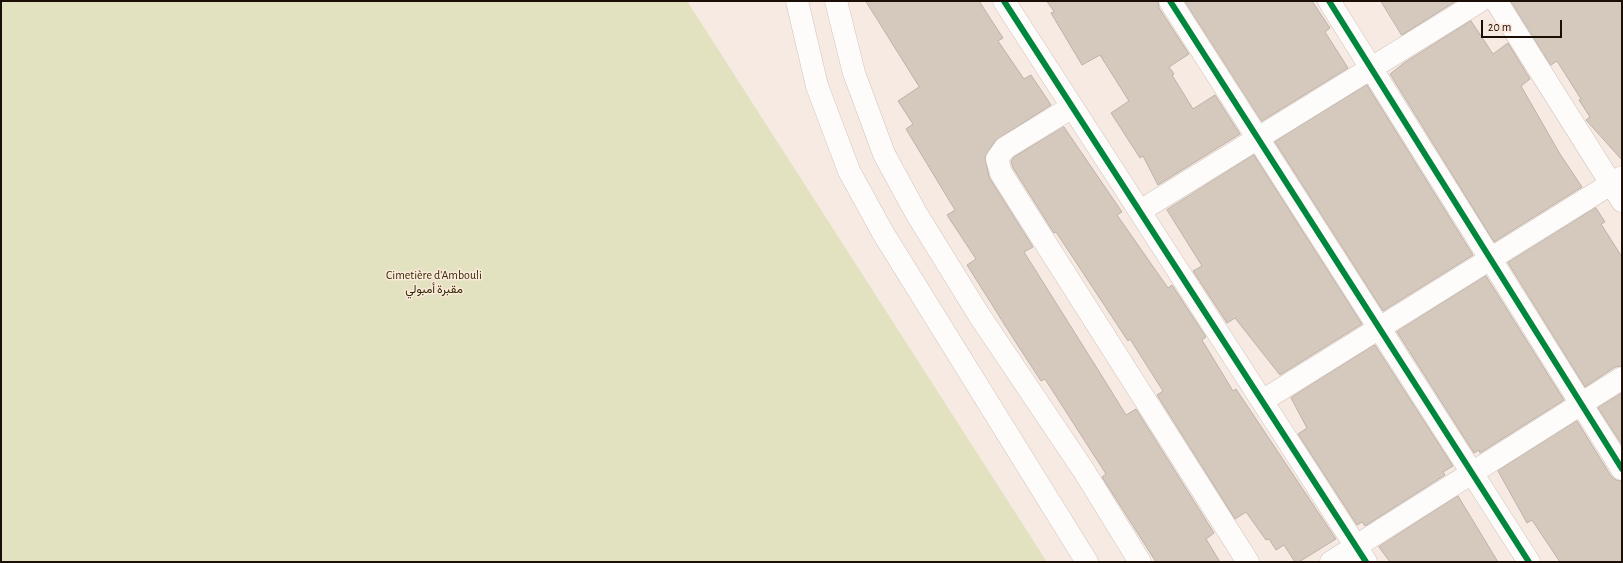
<!DOCTYPE html>
<meta charset="utf-8">
<style>
body{margin:0}
#map{position:relative;width:1623px;height:563px;overflow:hidden;background:#f6eae3;font-family:"Alegreya Sans",sans-serif}
canvas{display:block}
.frame{position:absolute;inset:0;border:2px solid #1a0e07;pointer-events:none}
.scale{position:absolute;left:1481px;top:20px;width:81px;height:18px;box-sizing:border-box;border:2px solid #1a0e07;border-top:0;padding-left:5px;font-size:12px;line-height:14px;white-space:nowrap;color:#1a0e07;-webkit-text-stroke:3px #fee7db;paint-order:stroke}
</style>
<div id="map">
<canvas width="1623" height="563"></canvas>
<div class="frame"></div>
<div class="scale">20 m</div>
</div>
<script>
const ctx = document.querySelector('canvas').getContext('2d');
ctx.lineJoin = 'round';
function fillPath(path, color) { ctx.fillStyle = color; ctx.fill(path, 'evenodd'); }
function strokePath(path, color, width, dash) { ctx.strokeStyle = color; ctx.lineWidth = width; ctx.lineCap = dash ? 'butt' : 'round'; ctx.setLineDash(dash || []); ctx.stroke(path); }
function write(font, color, halo, rows, align = 'center') {
  ctx.font = font + ' "Alegreya Sans",Vazirmatn,sans-serif'; ctx.lineWidth = 3; ctx.setLineDash([]); ctx.textBaseline = 'middle'; ctx.strokeStyle = halo; ctx.fillStyle = color; for (const [text, x, y, turn = 0] of rows) {
    ctx.save(); ctx.translate(x, y); ctx.rotate((+turn || 0) * Math.PI / 180); ctx.textAlign = isNaN(turn) ? turn : align; if (halo) ctx.strokeText(text, 0, 0); ctx.fillText(text, 0, 0); ctx.restore();
  }
}
const green = new Path2D(`
 M1,1h686l360,561h-1046z`);
const building = new Path2D(`
 M866,1h113l24,37 -5,3 26,38 7,-4 20,30 -56,36 -10,16 4,20 44,70 -9,5 76,121 26,42 10,-6 78,124 -8,6 14,23h-64l-54,-85 4,-3 -61,-95 -4,2 -28,-43 -46,-73 9,-6 -29,-44 8,-5 -49,-81 7,-5 -15,-23 21,-14z
 M1047,1h111l1,7 30,46 -20,13 5,7 -2,1 21,34 22,-14 25,39 -82,51 -15,-29 -3,2 -29,-45 18,-12 -29,-46 -18,10 -31,-52 3,-1z
 M1185,1h127l18,27 -5,4 23,36 -86,53z
 M1381,1h75l-54,34z
 M1511,1h111v159l-36,-40 4,-3 -11,-17 2,-1 -24,-38 -6,4z
 M1471,21l22,33 15,-11 22,36 -9,7 39,68 22,33 -88,55 -104,-168 14,-11z
 M1367,85l106,170 -90,56 -108,-169z
 M1064,127l58,85 -5,3 51,73 4,-3 34,52 -4,3 31,51 3,-2 100,150 -37,23h-4l-11,-17 -8,5 -7,-11 -3,1 -20,-28 -11,7 -78,-124 6,-4 -33,-52 -2,2 -72,-109 -2,1 -41,-65 -2,-7 3,-4z
 M1254,155l108,169 -82,51 -45,-57 -8,5 -34,-52 9,-5 -35,-56z
 M1596,208l9,14 -4,2 21,33v109l-7,1 -30,20 -77,-124z
 M1486,276l78,124 -84,53 -1,-3 -5,3 -77,-121z
 M1375,345l78,121 -10,6 2,3 -80,51 -3,-4 -5,3 -59,-91 9,-6 -16,-30z
 M1622,393v52l-24,-37z
 M1577,421l34,55 5,4 6,1v81h-62l-28,-42 -5,3 -29,-52z
 M1458,496l40,66h-108l-11,-15z`);
const street = new Path2D(`
 M1004,1l362,561
 M1170,1l359,561
 M1329,1l293,468
 M1496,1l126,200
 M1072,107l-67,41 -8,11 4,14 247,389
 M1140,211l340,-210
 M1262,401l360,-224
 M1331,562l291,-184`);
const secondary = new Path2D(`
 M797,1l20,85 32,85 34,62 204,329
 M836,1l18,72 30,81 32,59 63,102 105,156 56,91`);
const cycleway = new Path2D(`
 M1004,1l362,561
 M1170,1l359,561
 M1329,1l293,468`);
const parkNames = [
 ["Cimetière d'Ambouli",434,275],
 ["مقبرة أمبولي",434,289]
];
fillPath(green, '#e2e2c1');
fillPath(building, '#d5c8bc');
strokePath(building, '#bcb2a9', 1);
strokePath(street, '#d0c4bc', 23);
strokePath(secondary, '#d0c4bc', 23);
strokePath(street, '#fefcfb', 22);
strokePath(secondary, '#fefcfb', 22);
strokePath(cycleway, '#00873e', 6);
write('12px', '#2b3003', '#fee7db', parkNames);
</script>
